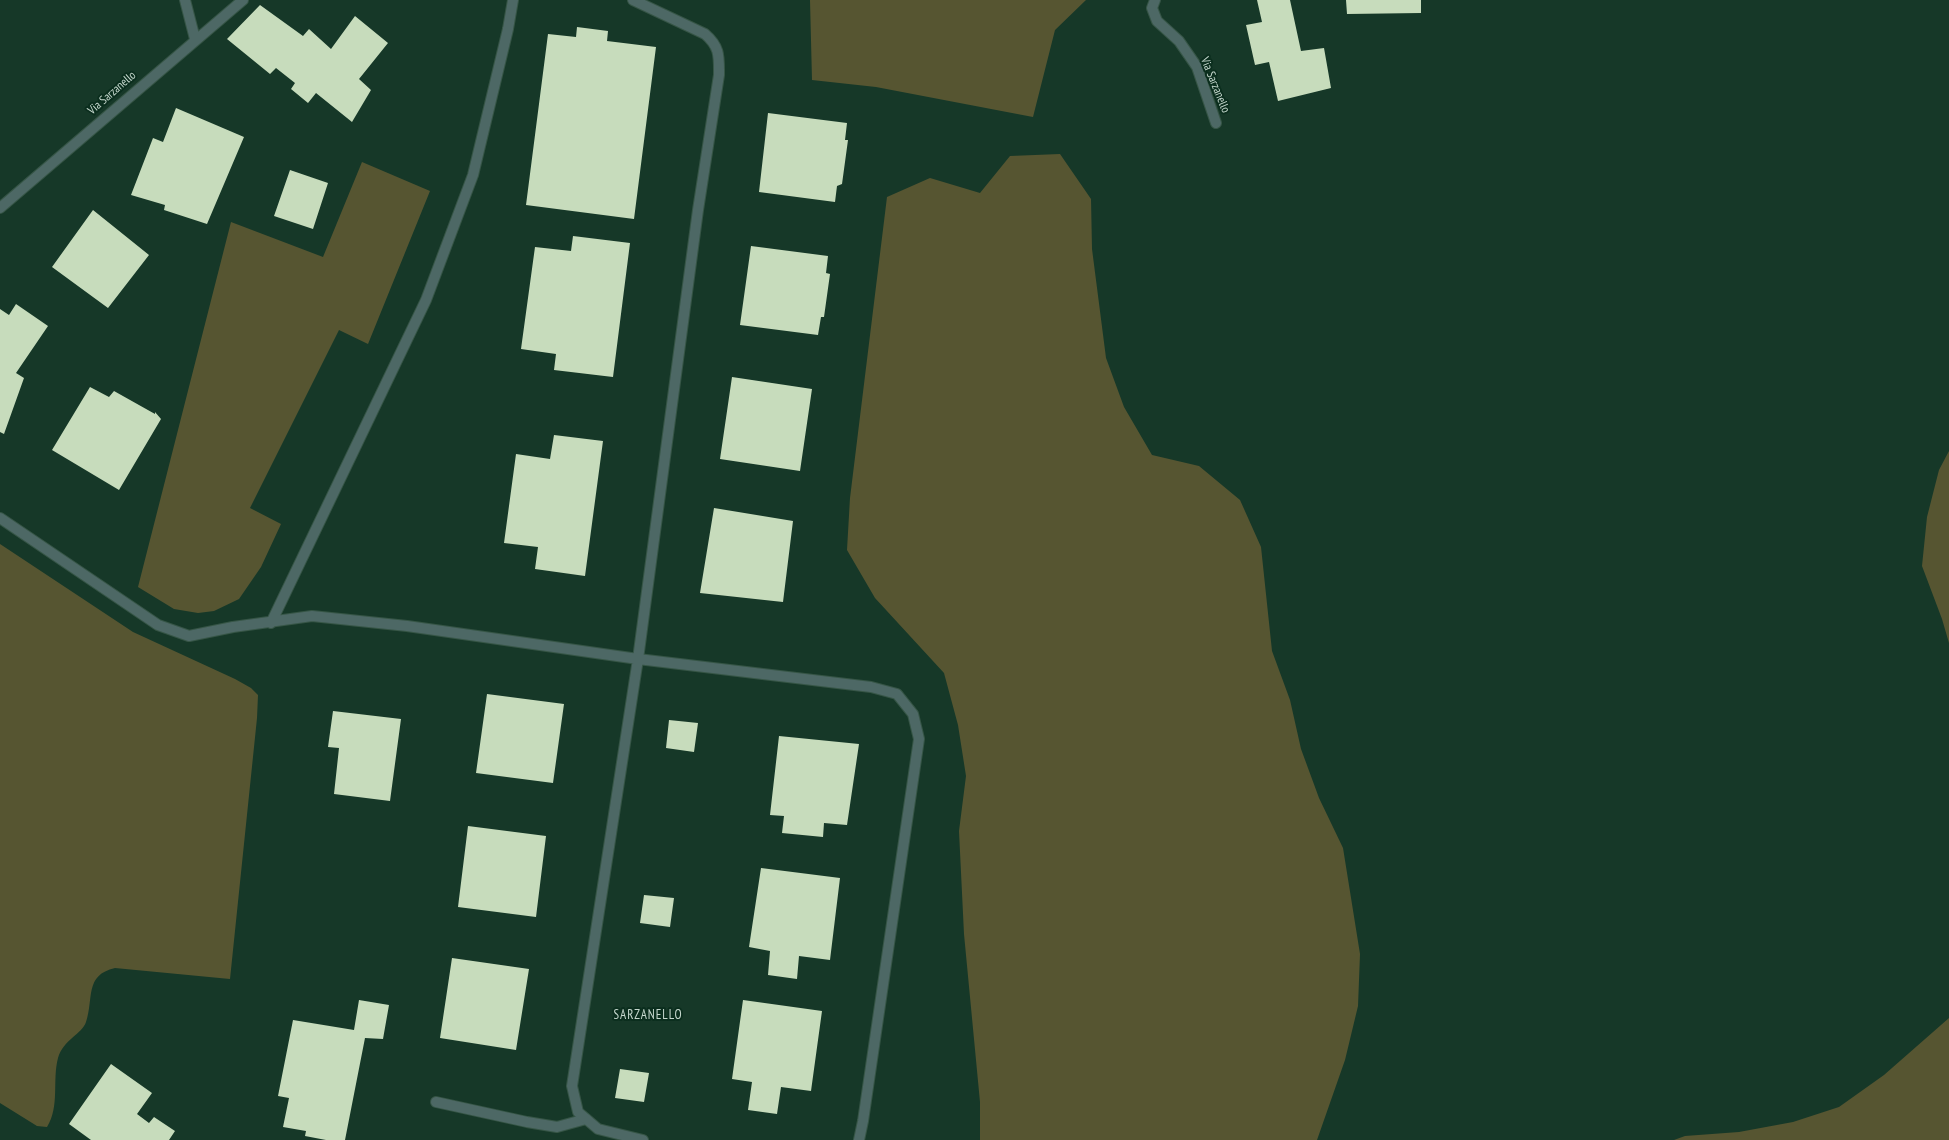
<!DOCTYPE html>
<style>
body{margin:0}
canvas{display:block;background:#163828}
</style>
<canvas width="1949" height="1140"></canvas>
<script>
const ctx = document.querySelector('canvas').getContext('2d');
ctx.lineJoin = 'round';
function fillPath(path, color) { ctx.fillStyle = color; ctx.fill(path, 'evenodd'); }
function strokePath(path, color, width, dash) { ctx.strokeStyle = color; ctx.lineWidth = width; ctx.lineCap = dash ? 'butt' : 'round'; ctx.setLineDash(dash || []); ctx.stroke(path); }
function write(font, color, halo, rows, align = 'center') {
  ctx.font = font + ' "PT Sans Narrow",sans-serif'; ctx.lineWidth = 4; ctx.setLineDash([]); ctx.textBaseline = 'middle'; ctx.strokeStyle = halo; ctx.fillStyle = color; for (const [text, x, y, turn = 0] of rows) {
    ctx.save(); ctx.translate(x, y); ctx.rotate((+turn || 0) * Math.PI / 180); ctx.textAlign = isNaN(turn) ? turn : align; if (halo) ctx.strokeText(text, 0, 0); ctx.fillText(text, 0, 0); ctx.restore();
  }
}
const green = new Path2D(`
 M810,0h276l-31,30 -22,87 -157,-30 -64,-7z
 M1060,154l31,45 1,50 14,109 18,49 28,48 47,11 41,34 21,47 11,104 18,49 11,49 18,49 24,50 17,106 -2,52 -13,54 -28,80h-337v-38l-16,-168 -5,-103 7,-55 -8,-51 -14,-52 -69,-75 -28,-48 3,-52 37,-301 43,-19 50,15 30,-37z
 M362,162l68,29 -62,153 -29,-14 -89,178 31,16 -20,43 -22,32 -25,12 -16,2 -24,-4 -36,-22 93,-365 92,35z
 M1949,451v192l-7,-24 -20,-53 5,-49 12,-47z
 M0,544l133,88 102,47 16,9 7,7 -1,23 -27,261 -115,-11c-31,7 -21,31 -29,54 -4,12 -23,18 -28,36 -6,23 2,48 -11,69l-10,-1 -37,-23z
 M1949,1018v122h-275l11,-4 54,-4 54,-10 46,-15 45,-32z`);
const building = new Path2D(`
 M1257,0h33l11,51 23,-3 7,40 -53,13 -9,-39 -14,3 -9,-40 16,-3z
 M1346,0h75v13l-74,1z
 M260,5l43,31 6,-7 22,20 24,-33 33,27 -29,36 12,11 -19,32 -36,-29 -8,10 -17,-14 4,-6 -19,-15 -6,6 -43,-35z
 M577,27l31,4 -1,10 49,6 -22,172 -108,-14 22,-171 28,3z
 M176,108l68,29 -37,87 -43,-14 1,-5 -34,-10 22,-57 10,4z
 M768,113l79,10 -2,17h3l-6,44 -5,2 -2,16 -76,-10z
 M290,170l38,13 -15,46 -39,-13z
 M93,210l56,45 -41,53 -56,-41z
 M573,236l57,7 -17,134 -59,-7 2,-16 -35,-5 14,-102 36,4z
 M751,246l77,10 -2,17 4,1 -6,43h-3l-3,18 -78,-10z
 M16,304l32,22 -32,47 8,5 -20,56 -4,-2v-123l9,6z
 M732,377l80,12 -12,82 -80,-12z
 M90,387l19,10 5,-6 41,23v-2l6,7 -42,71 -67,-40z
 M554,435l49,6 -18,135 -50,-7 3,-22 -34,-4 12,-89 34,5z
 M714,508l79,13 -10,81 -83,-9z
 M487,694l77,10 -11,79 -77,-10z
 M333,711l68,8 -11,82 -56,-7 5,-46 -11,-1z
 M669,720l29,3 -4,29 -28,-4z
 M779,736l80,8 -12,81 -23,-2 -1,14 -41,-4 2,-17 -14,-1z
 M468,826l78,10 -10,81 -78,-10z
 M761,868l79,10 -10,82 -31,-4 -2,23 -29,-4 2,-24 -21,-4z
 M644,895l30,3 -4,29 -30,-4z
 M452,958l77,11 -13,81 -76,-12z
 M359,1000l30,5 -6,34 -18,-1 -20,102h-19l-21,-4 1,-5 -23,-4 6,-29 -11,-2 15,-76 61,10z
 M743,1000l79,11 -11,80 -30,-4 -4,27 -29,-4 4,-28 -20,-3z
 M111,1064l41,29 -15,21 12,9 5,-6 21,14 -6,9h-78l-22,-16z
 M620,1069l29,4 -5,29 -29,-4z`);
const lane = new Path2D(`
 M436,1102l91,20 30,5 29,-8`);
const street = new Path2D(`
 M185,0l10,39
 M633,0l72,34c15,13 14,22 14,41l-21,135 -60,449 -66,427 6,26 20,17 45,11
 M1155,0l-3,8 5,13 22,20 18,26 19,56
 M0,208l243,-208
 M0,518l158,107 31,11 44,-9 79,-11 95,10 231,33 233,28 26,7 16,20 6,25 -56,382 -4,19
 M271,623l155,-323 47,-125 35,-146 5,-29`);
const streetNames = [
 ["Via Sarzanello",1215,85,68],
 ["Via Sarzanello",112,93,-41]
];
const neighbourhoodNames = [
 ["SARZANELLO",648,1015]
];
fillPath(green, '#565531');
fillPath(building, '#c7dcbc');
strokePath(lane, '#365546', 12);
strokePath(street, '#365546', 12);
strokePath(lane, '#4d6865', 10);
strokePath(street, '#4d6865', 10);
write('12px', '#c5d7cd', '#0b2e1e', streetNames);
ctx.letterSpacing = '1px';
write('13px', '#c5d7cd', '#0b2e1e', neighbourhoodNames);
ctx.letterSpacing = '0px';
</script>
